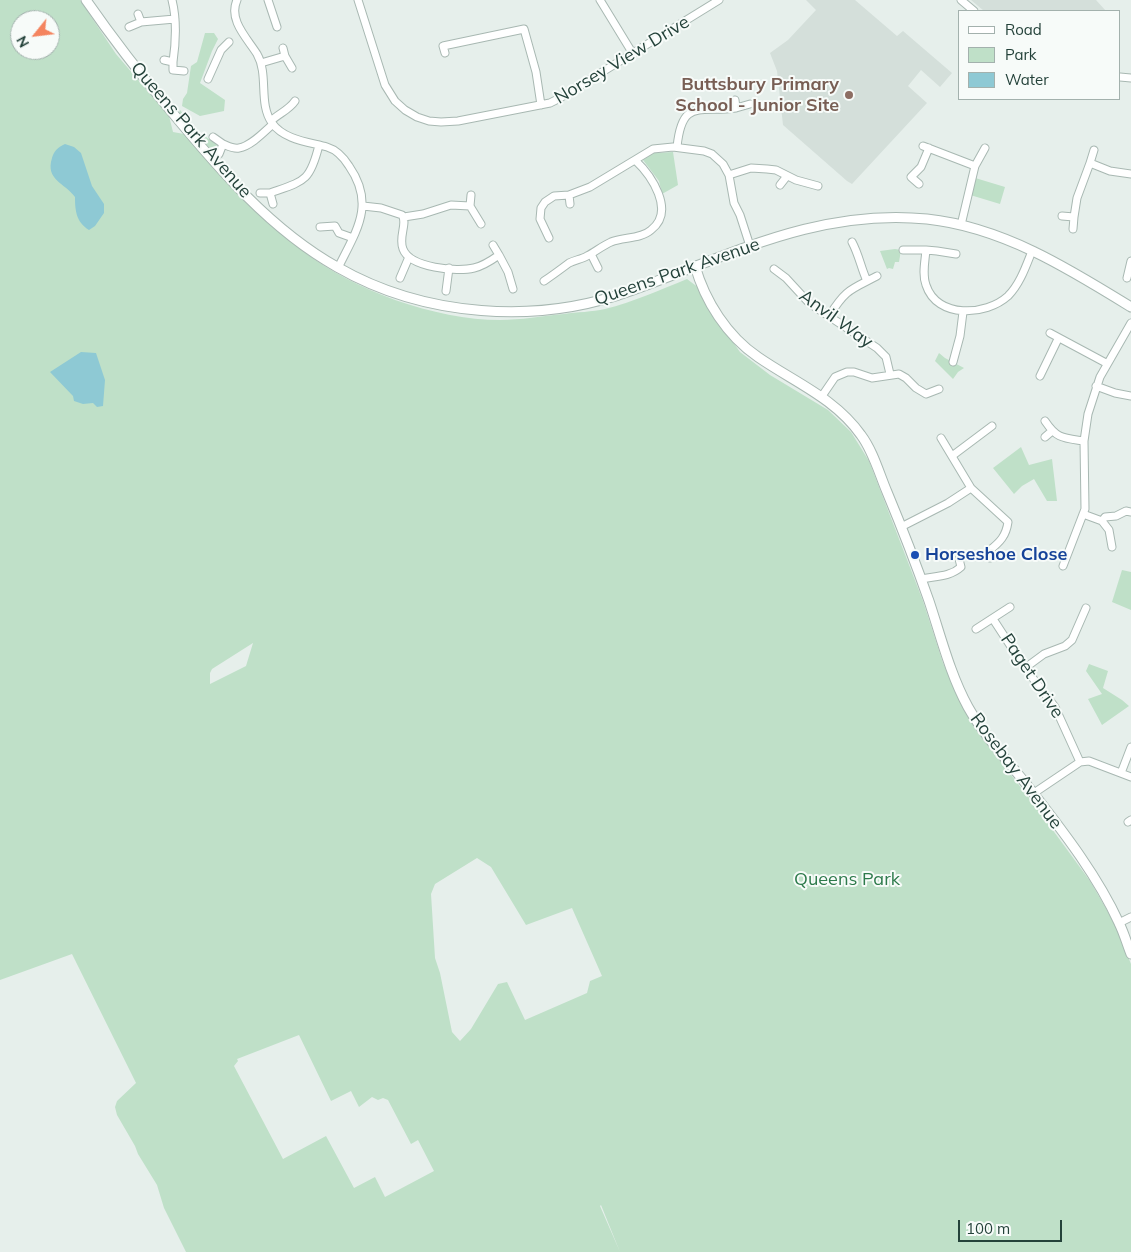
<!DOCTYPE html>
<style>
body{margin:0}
#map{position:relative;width:1131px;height:1252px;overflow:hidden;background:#e6efeb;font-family:Mulish,sans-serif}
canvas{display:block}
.legend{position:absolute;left:958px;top:10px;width:162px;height:90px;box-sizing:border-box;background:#f7fbf9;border:1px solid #a3b1ad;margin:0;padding:6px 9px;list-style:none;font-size:15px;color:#24423a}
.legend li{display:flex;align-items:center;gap:10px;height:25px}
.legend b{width:25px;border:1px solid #a3b1ad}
.north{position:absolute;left:10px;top:10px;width:50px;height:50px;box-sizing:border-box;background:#f7fbf9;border:1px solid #a3b1ad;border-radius:50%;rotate:241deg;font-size:14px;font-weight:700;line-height:20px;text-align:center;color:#24423a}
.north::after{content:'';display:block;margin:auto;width:18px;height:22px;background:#f4845f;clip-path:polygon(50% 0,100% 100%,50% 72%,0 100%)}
.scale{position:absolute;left:958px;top:1220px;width:104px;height:22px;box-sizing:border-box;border:2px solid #24423a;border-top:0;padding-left:6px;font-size:15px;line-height:18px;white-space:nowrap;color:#24423a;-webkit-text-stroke:4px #f7fbf9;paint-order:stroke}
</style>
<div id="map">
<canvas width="1131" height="1252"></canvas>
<ul class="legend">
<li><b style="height:6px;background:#fff"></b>Road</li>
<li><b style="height:14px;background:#bfe0c8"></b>Park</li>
<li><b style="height:14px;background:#8ec9d4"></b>Water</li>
</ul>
<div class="north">N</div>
<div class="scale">100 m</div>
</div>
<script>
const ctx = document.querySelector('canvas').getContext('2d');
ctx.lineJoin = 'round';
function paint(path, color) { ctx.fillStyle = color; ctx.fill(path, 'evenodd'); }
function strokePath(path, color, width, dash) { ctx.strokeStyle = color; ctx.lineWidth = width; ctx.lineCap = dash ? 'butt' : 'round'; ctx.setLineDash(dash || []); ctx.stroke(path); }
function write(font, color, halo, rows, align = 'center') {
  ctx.font = font + ' Mulish,sans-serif'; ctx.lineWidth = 4; ctx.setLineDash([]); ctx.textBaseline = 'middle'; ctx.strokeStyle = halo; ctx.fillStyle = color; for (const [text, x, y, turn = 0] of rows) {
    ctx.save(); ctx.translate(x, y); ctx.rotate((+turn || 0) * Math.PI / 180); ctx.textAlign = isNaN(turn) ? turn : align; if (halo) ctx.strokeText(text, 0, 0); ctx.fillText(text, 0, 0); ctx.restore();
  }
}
paint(new Path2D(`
 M806,0H855L897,36L903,31L952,73L940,87L921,70L908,86L927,103L852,184L847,181L783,125L777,71L770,53L788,40L816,10Z
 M971,0H1096L1106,11H984Z`), '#d4dfda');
paint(new Path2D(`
 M0,0H80L116,54L169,116L173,132L184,134C222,175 258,216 303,251C353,290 435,320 500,320C521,320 542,316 564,314C577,312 592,312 605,309C633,302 660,290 687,279L699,288L703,300L740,352L770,375L828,410L851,432L869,461L923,601L943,663L963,708L976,730L1033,803L1090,881L1115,924L1131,964V1252H620L601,1205L600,1206L620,1252H186L164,1208L157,1185L138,1154L135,1146L117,1115L115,1107L117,1101L136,1083L72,954L0,980ZM20,20H50V50H20ZM253,643L246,666L210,684V673L212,669ZM477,858L491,867L526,925L572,908L602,976L590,981L587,993L525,1020L507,982L498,984L471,1029L460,1041L452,1032L440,973L435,958L431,894L435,884ZM299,1035L331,1101L351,1091L359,1107L372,1097L378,1100L383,1098L388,1100L411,1144L418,1140L434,1171L385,1197L375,1177L354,1188L326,1136L283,1159L234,1066L238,1061L237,1059Z
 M205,33H214L218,39L212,51L200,83L225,100L224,111L200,116L182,106L183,99L187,93L191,66L197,62Z
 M180,110L198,131L217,145L216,153L223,166L178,116Z
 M673,152L678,185L662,194L659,181L643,160L654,153Z
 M972,177L1005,187L1000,204L967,194Z
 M895,249L901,250L899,262H895L893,269L889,268L887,269L880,251Z
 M939,353L945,358L964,368L958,372L953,379L935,361Z
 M1021,447L1029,465L1052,459L1057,501H1047L1034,479L1022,486L1014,494L993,468Z
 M1122,570L1131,572V610L1112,602Z
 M1089,664L1108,671L1103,688L1122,700L1129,706L1102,725L1088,699L1102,694L1086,671Z`), '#bfe0c8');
paint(new Path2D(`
 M23,50H40L36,58H27Z
 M65,144L74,147L81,153L92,186L104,204V213L95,226L89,230C76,222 75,210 75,197C65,183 45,180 52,158C54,151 58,147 65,144Z
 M81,352L96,353L105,380L103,406L97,407L93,403L83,404L74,401L73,396L50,372Z`), '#8ec9d4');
const minor = new Path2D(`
 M237,0C228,20 247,38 257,54C269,75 258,103 272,123C284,140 309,142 327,147C337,150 344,158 349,166C376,205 356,231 338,268
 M268,0L277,27
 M358,0L385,85L395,101L405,110L417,117L429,121L441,122L458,121L550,103L560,98L719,0
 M600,0L633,54
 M961,0L974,11
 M138,14L141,22L175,19
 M129,27L141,22
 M283,48L285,56
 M445,53L443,46L524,29L536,72L541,105
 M164,60L173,62C176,41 177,20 172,0
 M173,62V70L184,71
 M261,63L285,56L292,68
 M1120,77L1131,78
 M208,79L221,50L229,42
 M736,108L750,104
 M271,121C278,114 289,110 295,101
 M213,137L223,144
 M923,146L975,166
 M677,147C682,98 699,113 736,108L735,100
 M219,154L223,144C228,146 233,149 239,148C251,146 264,132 273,124
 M1090,163L1094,150
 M729,175L751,168L767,169L776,170L796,180L818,186
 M919,184L911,177L921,167L929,148
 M780,185L787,176
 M260,193H270
 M569,195L570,204
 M273,204L270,193C304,181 310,182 319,145
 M363,206L381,208L402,215C408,223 398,237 403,249C410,268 457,272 474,268C483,266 492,260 499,255L493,245
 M470,206L471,195
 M1062,216L1074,217L1077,198L1090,163L1110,171L1131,174
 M404,217L423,214L451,205L470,206L481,224
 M961,225L975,166L985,148
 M320,227L335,226L339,233L353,238
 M1073,229L1074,217
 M549,238L540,219L541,208L545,202L554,196L569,195L590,187L653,149L673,147L704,151L712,154L723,164L729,175L734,203L740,215L750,246
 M852,242C859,255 861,268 867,281
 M903,250H926C925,262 922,274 926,285C937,319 986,316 1008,296C1020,284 1026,266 1032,251
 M926,250L937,251L956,254
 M591,254L598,268
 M499,255L508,272L513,289
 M774,269L786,278L809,303L877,348L886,357L890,374
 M400,278L409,257
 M1127,278L1131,261
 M544,281C553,275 561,269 569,263C575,260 582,259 587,256C595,252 602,246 611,242C623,237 641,239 651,230C676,211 651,175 635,160
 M446,291L449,268
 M829,316C846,289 850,290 877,276
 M1050,333L1106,363
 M953,362L960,336L963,312
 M1040,376L1058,339
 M1096,386L1115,393L1131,396
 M822,396L835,377L847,372H854L872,378L899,374L906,378L916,388L926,394L939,389
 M1045,421C1057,439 1063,438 1084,441
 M1045,437L1052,431
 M952,456L992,426
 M971,488L1008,522C1006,536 1000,542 990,550V558
 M1083,514L1102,521L1105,517L1116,516L1126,511L1131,512
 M1102,521L1109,530L1112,547
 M901,527L948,503L971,488L941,438
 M1063,566L1085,509L1084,441L1088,414L1100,377L1131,323
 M921,579C936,576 950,577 961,567L959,559
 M993,619L1025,668L1055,707L1080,762
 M976,629L1010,607
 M1025,668L1044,654L1065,646L1072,640L1086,608
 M1121,773L1131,747
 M1034,793L1080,762L1089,761L1131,777
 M1128,822L1131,820
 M1119,923L1131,917`);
const tertiary = new Path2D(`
 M86,0C113,39 141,75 171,111C219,169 271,230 337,267C424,317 537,325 630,291C729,256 818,208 927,219C1002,227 1068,268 1131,307
 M695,266C705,301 727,336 758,357C794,382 835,398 861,435C873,451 879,473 887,492C902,528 916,564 929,601C941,637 950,674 968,707C986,739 1012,765 1034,794C1065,834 1098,877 1119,923C1124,933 1127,944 1131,954`);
strokePath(minor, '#a8b8b2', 9);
strokePath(tertiary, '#a8b8b2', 11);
strokePath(minor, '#fff', 7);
strokePath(tertiary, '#fff', 9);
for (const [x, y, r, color] of [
 [849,95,5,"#8d6e63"],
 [915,555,5,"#1a4fb4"]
]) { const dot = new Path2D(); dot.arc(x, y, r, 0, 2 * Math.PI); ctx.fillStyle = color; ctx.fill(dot); strokePath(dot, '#f7fbf9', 2); }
write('18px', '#24423a', '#f7fbf9', [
 ["Norsey View Drive",622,60,-31],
 ["Queens Park Avenue",191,130,49],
 ["Queens Park Avenue",677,272,-19],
 ["Anvil Way",836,319,36],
 ["Paget Drive",1032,676,56],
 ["Rosebay Avenue",1016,771,53]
]);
write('bold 18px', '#785e54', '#f7fbf9', [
 ["Buttsbury Primary",839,85],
 ["School - Junior Site",839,106]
], 'right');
write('bold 18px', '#164399', '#f7fbf9', [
 ["Horseshoe Close",925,555]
], 'left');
write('18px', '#2d7a4b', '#f7fbf9', [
 ["Queens Park",847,880]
]);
</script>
